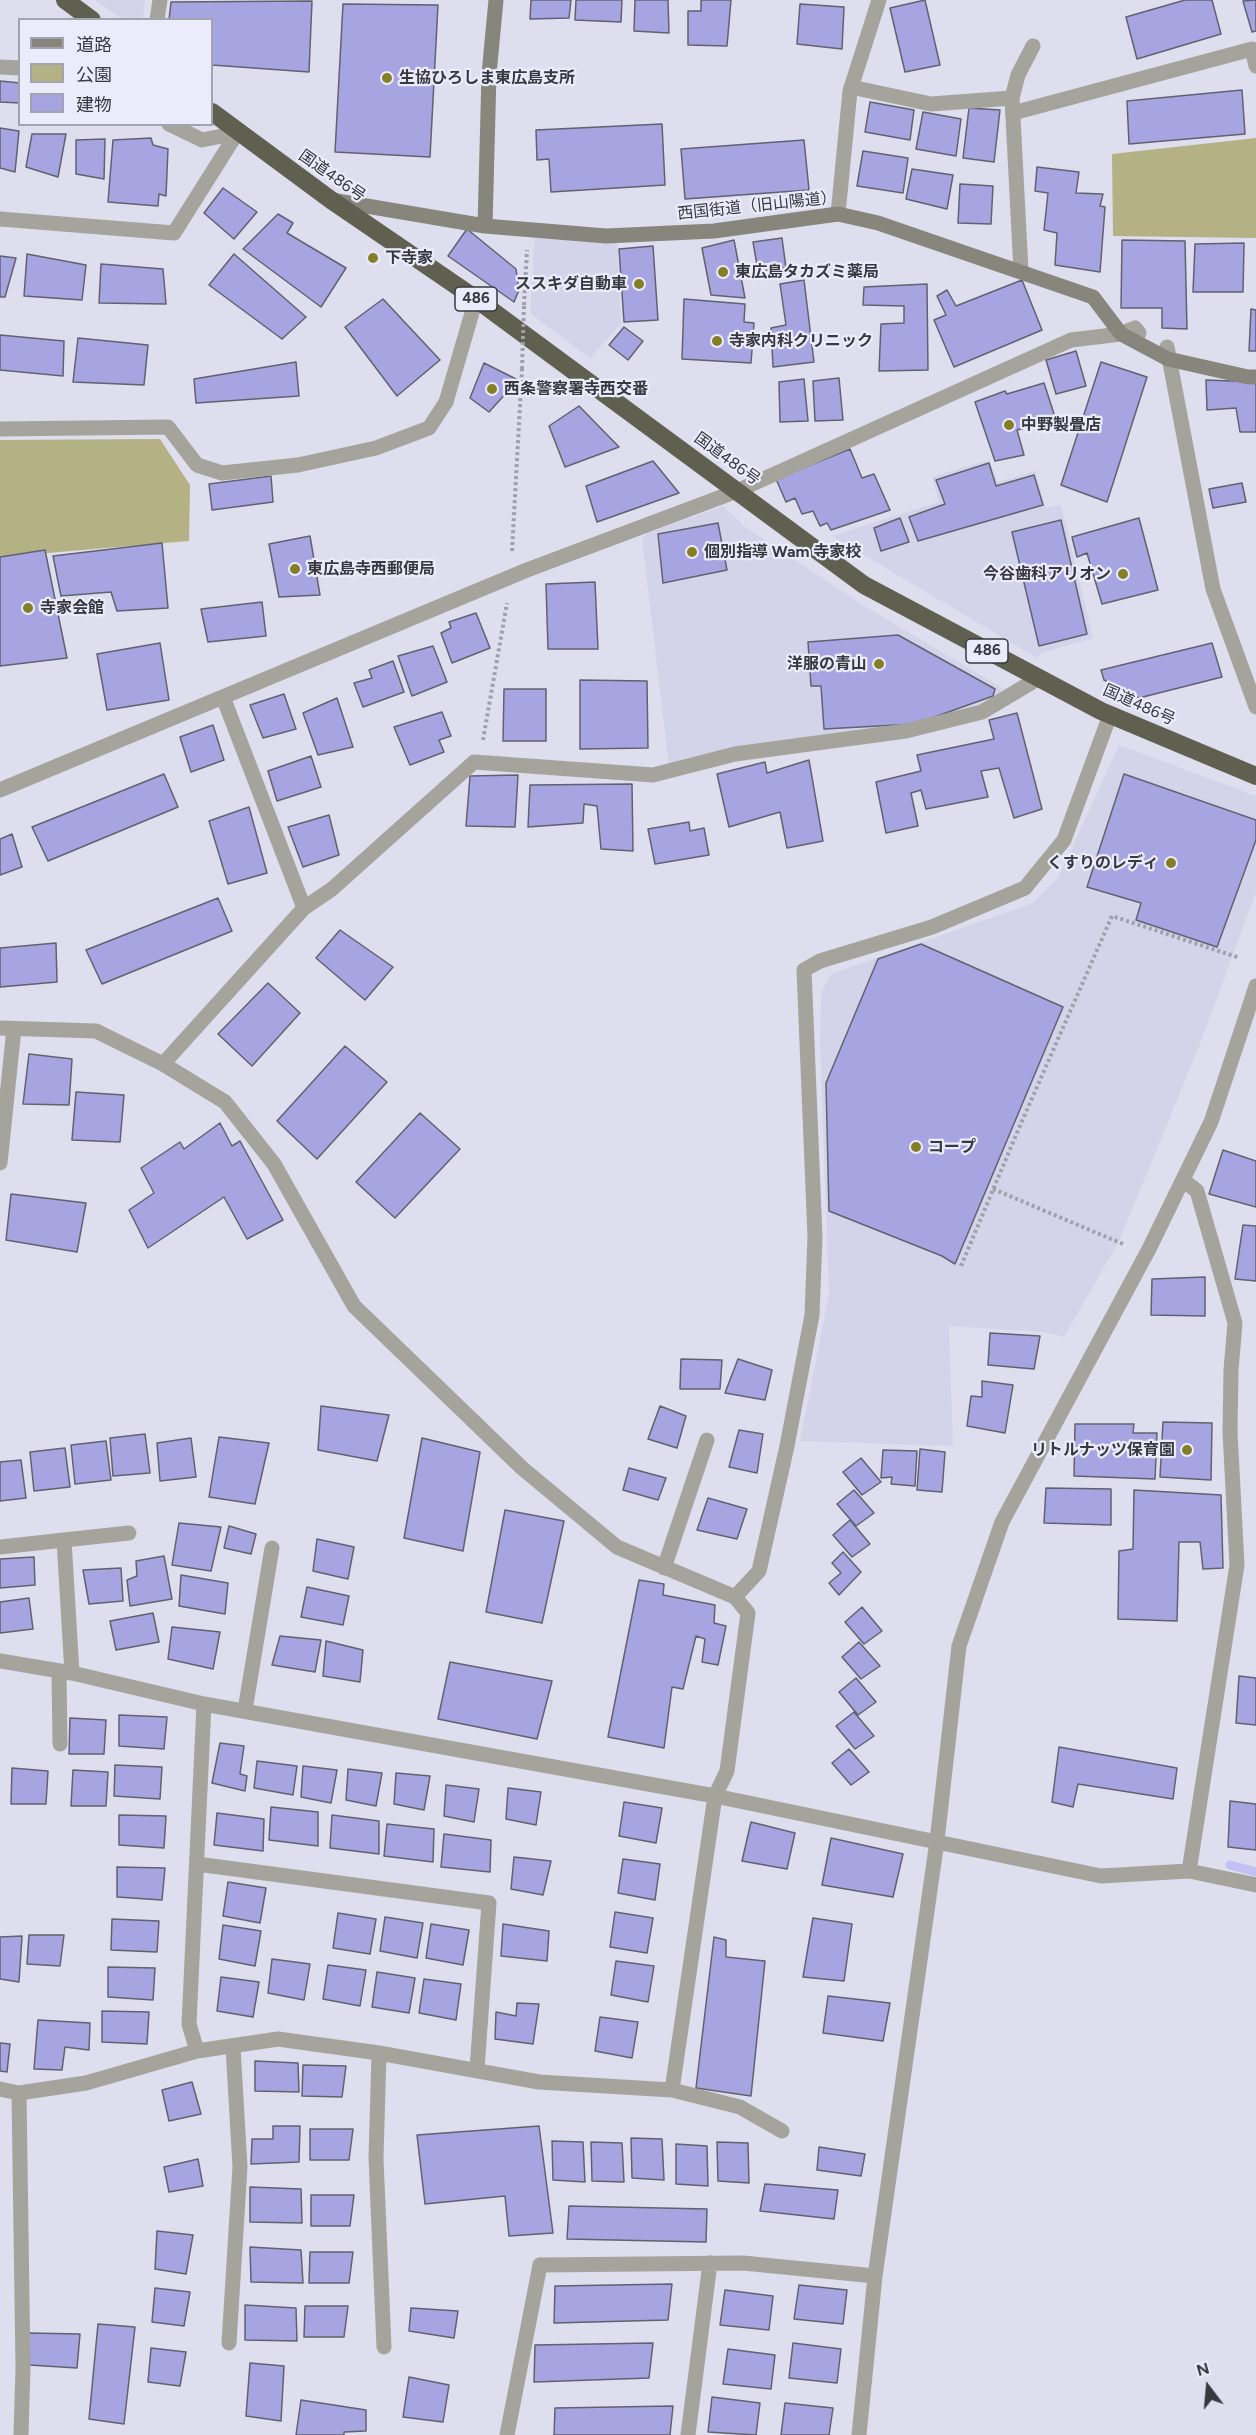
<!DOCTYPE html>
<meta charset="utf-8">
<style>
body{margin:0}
#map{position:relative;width:1256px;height:2435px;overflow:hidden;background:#dedeee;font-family:Figtree,"Noto Sans JP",sans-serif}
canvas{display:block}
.legend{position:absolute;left:18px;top:18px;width:195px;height:108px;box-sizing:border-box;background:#ebebfc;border:2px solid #a3a3b0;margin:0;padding:8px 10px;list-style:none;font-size:18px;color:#38383e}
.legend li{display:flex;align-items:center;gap:12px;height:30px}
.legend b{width:30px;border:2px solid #a3a3b0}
.north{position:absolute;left:1178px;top:2357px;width:60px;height:60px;-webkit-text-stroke:4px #ebebfc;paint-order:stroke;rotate:344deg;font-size:16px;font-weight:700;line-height:24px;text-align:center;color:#38383e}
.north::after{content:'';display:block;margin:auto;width:21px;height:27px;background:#38383e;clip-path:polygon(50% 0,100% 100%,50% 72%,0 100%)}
</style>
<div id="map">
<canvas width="1256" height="2435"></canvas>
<ul class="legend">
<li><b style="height:8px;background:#87867c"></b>道路</li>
<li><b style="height:16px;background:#b4b284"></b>公園</li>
<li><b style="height:16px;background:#a7a4e2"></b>建物</li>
</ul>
<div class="north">N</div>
</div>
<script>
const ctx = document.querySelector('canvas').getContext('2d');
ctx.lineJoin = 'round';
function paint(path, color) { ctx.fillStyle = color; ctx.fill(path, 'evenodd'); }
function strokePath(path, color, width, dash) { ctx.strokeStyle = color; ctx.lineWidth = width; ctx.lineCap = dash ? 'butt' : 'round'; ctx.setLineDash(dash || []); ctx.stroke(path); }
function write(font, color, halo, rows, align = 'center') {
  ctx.font = font + ' Figtree,"Noto Sans JP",sans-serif'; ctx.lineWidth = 4.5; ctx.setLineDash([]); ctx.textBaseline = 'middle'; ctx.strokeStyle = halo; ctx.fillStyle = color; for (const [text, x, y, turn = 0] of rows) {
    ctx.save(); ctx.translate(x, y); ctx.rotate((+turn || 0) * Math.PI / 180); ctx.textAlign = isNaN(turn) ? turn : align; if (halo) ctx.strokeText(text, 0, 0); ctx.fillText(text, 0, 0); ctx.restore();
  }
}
paint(new Path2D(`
 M95,0H145L143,19H122Z
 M535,236L617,240L621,324L590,358L530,313Z
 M989,460L998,482L1035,471L1046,508L1061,505L1093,638L1041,653L1037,658L832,536L939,502L932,477Z
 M723,506L744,526L866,607L1004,689L982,707L914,726L669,767L642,538L647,533Z
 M1119,745L1256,796V892L1200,1044L1119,1241L1064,1337L1043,1332L949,1326L953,1446L800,1441L829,1293L820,1045L821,993L831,974L1033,903L1058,878Z`), '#d3d3ea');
paint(new Path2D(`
 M1256,138V238L1113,236L1112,154Z
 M160,439L190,485L189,541L0,557V440Z`), '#b4b284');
strokePath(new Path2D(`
 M1230,1865L1256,1872`), '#c3c1f4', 9);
const building = new Path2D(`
 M531,0H571L569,18L530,19Z
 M576,0H622L621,22L575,20Z
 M635,0H668L669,33L634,31Z
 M701,0H731L727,46L688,45V11H701Z
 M925,0L940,65L905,72L890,8Z
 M1185,0H1212L1221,34L1137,59L1126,17Z
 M1256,0V31L1252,32L1243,1Z
 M312,1L309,72L212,65V20H169L171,2Z
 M343,4L438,5L430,157L335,152Z
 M800,4L844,7L842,49L797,44Z
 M0,81L20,83V103L0,102Z
 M1242,90L1245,134L1129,144L1127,101Z
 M870,102L914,110L910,140L865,132Z
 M969,108L1000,110L994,162L963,158Z
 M923,112L961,119L956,156L916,149Z
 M662,124L665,185L551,192L549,159L537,160L536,130Z
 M0,128L19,131L15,172L0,168Z
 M32,134H66L58,177L26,167Z
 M151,138L153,145L168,149L166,196L159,194L158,206L108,202L113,140Z
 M105,139L104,179L76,174V140Z
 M804,140L809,190L685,199L681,149Z
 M863,151L908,158L903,193L857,186Z
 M1037,167L1079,172L1076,193L1103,194L1100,206L1105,207L1100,272L1055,265L1057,233L1044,230L1048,193L1035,191Z
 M912,169L953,175L947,209L906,199Z
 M960,184L993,186L991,224L958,223Z
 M223,188L257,212L234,239L204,213Z
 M278,214L293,223L287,233L346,268L321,307L243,249Z
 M467,229L516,269L519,290L514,302L448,256Z
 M782,238L786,268L758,271L753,242Z
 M734,240L745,298L711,295L702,248Z
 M1122,240L1185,241L1187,329L1162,328V308H1121Z
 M1244,243L1243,292H1193L1195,244Z
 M653,246L658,320L624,322L619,249Z
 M27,254L86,265L82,300L24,296Z
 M234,254L306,317L282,339L209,285Z
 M0,256L16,258L5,297H0Z
 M101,264L163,269L166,304L99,303Z
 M804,280L814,362L773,367L771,328L786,325L780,284Z
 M1022,280L1042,330L954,367L934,320L946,315L937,296L947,290L956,306Z
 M927,284L928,370L879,371L881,324L904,323V306L863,305L864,287Z
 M383,299L440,360L397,396L345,327Z
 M684,299L745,304L744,322L754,323L751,363L682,359Z
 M1251,309L1256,310V351H1249Z
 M624,327L643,341L628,360L609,345Z
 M0,335L64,341L63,376L0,370Z
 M78,338L148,345L144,385L73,382Z
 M1076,351L1086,386L1056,394L1046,360Z
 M296,362L299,396L196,403L194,379Z
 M1101,362L1147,377L1107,502L1061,485Z
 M484,363L518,380L489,412L470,398Z
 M839,378L843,420L815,421L813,381Z
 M804,379L808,421L780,422L779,382Z
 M1206,380L1256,382V432H1240L1236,408L1207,410Z
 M1044,383L1056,420L1017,430L1024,455L995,461L975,402L1005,391L1007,394Z
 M579,406L619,447L565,467L549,426Z
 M850,449L862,478L874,474L890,510L831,530L827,523L820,526L813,511L802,514L795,498L786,502L776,479Z
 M653,461L679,493L597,522L586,486Z
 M989,463L996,486L1034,475L1043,505L918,541L909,517L945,504L936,480Z
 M271,476L273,502L212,510L209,484Z
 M1242,483L1246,502L1213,508L1209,489Z
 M900,518L909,542L881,551L874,528Z
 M1139,518L1158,590L1102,604L1087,553L1077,557L1072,537Z
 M1061,520L1087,634L1039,646L1012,532Z
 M718,523L727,570L663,583L658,534Z
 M310,536L320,595L279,597L269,544Z
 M162,543L168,608L117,611L111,592L61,596L53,556Z
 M45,550L67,658L0,666V557Z
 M595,582L598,649H548L546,584Z
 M262,602L266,636L208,642L201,609Z
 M476,613L490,648L452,663L441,633L451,628L449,622Z
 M898,635L995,689L993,696L915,724L824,729L821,686H811L808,642Z
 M160,643L169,700L107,710L97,654Z
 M1212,643L1222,677L1139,698L1104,680L1101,670Z
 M433,646L447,682L412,696L398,656Z
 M393,661L404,692L363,707L354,683L372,678L369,670Z
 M580,680L647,681L648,748L580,749Z
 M504,689H546V741H503Z
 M284,694L296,729L263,738L250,705Z
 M337,698L353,747L318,755L303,713Z
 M442,712L451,736L439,740L444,752L410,765L394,727Z
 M1017,713L1042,809L1014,818L999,768L981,771L988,797L926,809L921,790L911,793L918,826L886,833L876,782L921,771L917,755L994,739L989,720Z
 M213,725L224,760L191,772L180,737Z
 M311,756L321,787L277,801L268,771Z
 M809,760L823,841L787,848L780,812L729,827L717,774L765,762L767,773Z
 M164,774L178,807L48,861L32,827Z
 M1124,774L1256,820V840L1217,947L1136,920L1141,903L1087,887Z
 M518,775L515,827L466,826L470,776Z
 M632,784L633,851L601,849L597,806L584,804L583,823L528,827L530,785Z
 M249,807L267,873L228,884L209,821Z
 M329,815L339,855L303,867L288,827Z
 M689,822L690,831L704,828L709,855L655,864L648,829Z
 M12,834L22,867L0,875V839Z
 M218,898L232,931L102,984L86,950Z
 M340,930L393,967L365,1000L316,958Z
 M56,943L57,982L0,987V948Z
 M921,944L1063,1007L955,1264L942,1256L829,1211L826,1083L878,959Z
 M268,983L300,1013L252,1066L218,1034Z
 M345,1046L387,1082L317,1159L277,1121Z
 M29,1054L72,1059L69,1105L23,1104Z
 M76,1092L124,1095L120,1142L72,1140Z
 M420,1113L460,1149L395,1218L356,1182Z
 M220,1123L232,1146L240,1141L283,1220L247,1239L224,1197L148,1248L129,1210L154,1193L141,1168L180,1142L184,1149Z
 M1223,1150L1256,1161V1207L1209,1194Z
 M11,1194L86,1203L77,1252L6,1240Z
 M1243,1225L1256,1226V1281L1235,1279Z
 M1205,1277V1316L1151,1315L1152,1279Z
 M990,1333L1040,1336L1034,1369L988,1365Z
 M681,1359L722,1360L720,1389H680Z
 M738,1359L772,1370L765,1400L725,1393Z
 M982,1381L1013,1385L1005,1433L967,1426L971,1396L982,1397Z
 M321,1406L389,1415L377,1461L318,1450Z
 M660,1406L686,1416L677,1448L648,1439Z
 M1163,1422L1212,1423L1211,1480L1160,1477Z
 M1075,1424H1134L1133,1433H1157L1155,1479L1074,1476Z
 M739,1430L763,1434L757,1473L729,1467Z
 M145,1434L150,1473L113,1476L110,1438Z
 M219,1437L269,1443L255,1504L209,1497Z
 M191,1438L196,1477L160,1481L157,1443Z
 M422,1438L480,1452L463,1551L404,1538Z
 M106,1441L111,1480L75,1484L71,1445Z
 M65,1448L70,1487L34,1491L30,1452Z
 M920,1449L945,1452L942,1492L917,1490Z
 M883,1450L917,1451L915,1486L891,1484L892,1477L881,1478Z
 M861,1458L881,1482L862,1495L843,1472Z
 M21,1460L26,1498L0,1501V1462Z
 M629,1468L666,1478L658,1500L623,1490Z
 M1046,1488L1111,1489V1525L1044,1523Z
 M854,1490L874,1513L856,1526L837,1504Z
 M1134,1490L1221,1495L1223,1568L1203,1569L1200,1542H1179L1177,1621L1118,1619L1119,1551L1133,1549Z
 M708,1498L747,1509L737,1539L697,1530Z
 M505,1510L564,1521L542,1623L486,1612Z
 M850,1520L870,1544L852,1557L833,1535Z
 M179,1523L221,1527L211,1571L172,1565Z
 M229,1526L256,1534L251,1554L224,1548Z
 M317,1539L354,1547L348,1579L313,1571Z
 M843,1552L861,1572L839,1595L829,1583L841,1573L832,1563Z
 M164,1556L172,1599L130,1606L127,1580L137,1576L136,1561Z
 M34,1557L35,1585L0,1588V1559Z
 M121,1568L123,1601L89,1604L83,1570Z
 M181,1575L228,1583L225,1614L179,1606Z
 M639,1580L664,1584L663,1595L715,1605L714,1623L726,1626L718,1665L702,1662L705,1639L696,1636L683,1689L672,1687L664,1748L608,1737Z
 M307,1587L349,1596L343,1625L301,1617Z
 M29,1598L33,1629L0,1633V1602Z
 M862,1607L882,1631L864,1644L845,1622Z
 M153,1613L159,1642L116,1650L110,1621Z
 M172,1627L220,1632L213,1669L168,1659Z
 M280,1636L321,1640L315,1672L272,1665Z
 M326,1641L363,1650L360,1682L323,1676Z
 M859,1642L880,1666L861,1679L842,1657Z
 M450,1662L552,1681L537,1739L438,1719Z
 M1239,1676L1256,1678V1725L1236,1723Z
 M856,1678L876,1702L858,1715L839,1692Z
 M854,1712L874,1736L855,1749L836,1726Z
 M119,1715L167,1717L164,1749L119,1746Z
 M70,1718L106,1720L104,1754H69Z
 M220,1743L244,1746L240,1774L247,1776L245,1791L212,1783Z
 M1059,1747L1177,1768L1173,1799L1078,1784L1073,1807L1052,1802Z
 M849,1749L869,1772L851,1785L832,1763Z
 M257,1761L297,1766L293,1795L254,1788Z
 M115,1765L162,1767L160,1799L114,1796Z
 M303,1766L337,1770L331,1803L301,1797Z
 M12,1768L48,1771L46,1804H11Z
 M348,1769L382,1773L376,1806L346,1800Z
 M73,1770L108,1772L106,1806H71Z
 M396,1773L430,1776L424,1810L394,1804Z
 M446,1785L479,1789L474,1822L444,1816Z
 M508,1788L541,1792L536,1825L506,1819Z
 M1230,1801L1256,1804V1850L1228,1847Z
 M624,1802L662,1808L656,1843L619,1836Z
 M271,1807L318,1812V1846L269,1840Z
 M217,1813L264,1819L263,1851L214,1845Z
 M119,1815L166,1816L164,1848L119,1845Z
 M332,1815L379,1821V1854L330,1848Z
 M751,1822L795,1833L787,1869L742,1861Z
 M387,1824L434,1829L433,1862L384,1856Z
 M444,1834L491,1840L490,1872L441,1867Z
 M831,1838L903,1854L893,1897L822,1885Z
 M514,1857L551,1861L543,1895L511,1889Z
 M623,1859L660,1864L655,1900L618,1893Z
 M117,1867L165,1868L162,1900L117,1897Z
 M228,1882L266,1888L260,1923L223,1916Z
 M615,1912L653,1918L647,1953L610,1947Z
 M338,1913L376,1919L370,1954L333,1948Z
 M385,1917L423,1923L417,1958L380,1951Z
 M813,1918L852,1924L844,1981L803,1977Z
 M112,1919L159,1921L157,1952L111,1950Z
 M431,1924L469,1930L463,1965L426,1958Z
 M503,1924L549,1931L547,1961L501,1956Z
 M223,1925L261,1931L255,1966L219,1959Z
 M29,1935H64L60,1966L27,1964Z
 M22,1936L19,1982L0,1979V1937Z
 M714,1937L726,1940V1957L765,1961L751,2096L696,2088Z
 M272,1959L310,1964L304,2000L268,1993Z
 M616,1961L654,1966L648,2002L611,1995Z
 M328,1965L366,1970L360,2006L323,1999Z
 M108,1967L155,1968L153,2000L108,1997Z
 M377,1972L415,1978L409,2013L372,2007Z
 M221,1977L259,1982L253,2017L217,2011Z
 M424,1979L461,1984L456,2020L419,2013Z
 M828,1996L890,2003L883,2041L823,2033Z
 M517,2003L539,2004L533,2044L495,2039L496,2012L516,2016Z
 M102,2011L149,2012L147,2044L102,2042Z
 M600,2017L638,2022L632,2058L595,2051Z
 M38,2020L90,2023L89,2050L65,2047L62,2070L34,2069Z
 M0,2043L10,2044L7,2072L0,2071Z
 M255,2061L298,2063L299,2092L255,2091Z
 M303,2065L346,2066L342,2097L302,2096Z
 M192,2082L201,2114L169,2121L162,2090Z
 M273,2126H300L299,2162L251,2164L252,2139H273Z
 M539,2126L553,2233L509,2236L505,2196L425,2204L417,2135Z
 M310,2129H353L349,2160H310Z
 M631,2138L662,2139L664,2180L632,2178Z
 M552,2141L583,2142L585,2182L553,2180Z
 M591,2142L622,2143L624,2182L592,2181Z
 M717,2142L748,2143L749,2183L718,2181Z
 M676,2144L707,2146L708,2186L676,2184Z
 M819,2147L865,2154L861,2176L817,2170Z
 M198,2159L203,2186L169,2192L164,2167Z
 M765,2184L838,2190L834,2219L760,2211Z
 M250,2187L301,2189L302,2223L250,2222Z
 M311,2195H354L350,2226H311Z
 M569,2206L707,2209L706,2242L567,2239Z
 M157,2231L193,2235L186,2274L155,2269Z
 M250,2247L301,2250L303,2283L251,2282Z
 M310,2252H353L349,2283H309Z
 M672,2284L668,2320L554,2323L555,2286Z
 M799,2285L847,2290L843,2324L794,2319Z
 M155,2288L190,2292L184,2326L152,2322Z
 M725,2290L773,2296L769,2330L720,2325Z
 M245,2305L296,2308L297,2341L245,2340Z
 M305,2306H348L344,2337H304Z
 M411,2308L458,2311L454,2338L409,2331Z
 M98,2324L135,2327L124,2424L89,2419Z
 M28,2333L80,2334L77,2368L29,2365Z
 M653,2343L649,2378L534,2382L535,2345Z
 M793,2343L841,2349L837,2383L789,2378Z
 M151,2348L186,2352L180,2386L148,2382Z
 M728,2349L775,2355L771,2389L723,2384Z
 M250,2363L284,2366L281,2421L246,2416Z
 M409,2377L449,2385L443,2422L403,2417Z
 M712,2397L760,2403L756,2435L708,2432Z
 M301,2400L366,2410V2431L344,2432V2435H296Z
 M785,2403L833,2408L829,2435H781Z
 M673,2406L670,2435H554L555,2408Z`);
paint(building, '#a7a4e2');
strokePath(building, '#61616f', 1.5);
strokePath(new Path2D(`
 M524,305L527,250
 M512,551L522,369
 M483,740L507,603
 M993,1189L1123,1244
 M961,1266L1019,1128L1112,916L1240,958`), '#a0a0ac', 4, [3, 3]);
strokePath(new Path2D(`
 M1013,113L1252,49L1256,66
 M507,2435L540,2265`), '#a4a49c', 15);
strokePath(new Path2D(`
 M157,20L160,0
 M0,67L20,68
 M851,87L931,104L1012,98
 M169,124L202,140L237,133
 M838,214L850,91L879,0
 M0,219L174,233L237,133
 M1021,271L1012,98L1018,75L1033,46
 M1167,347L1213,589L1256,707
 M0,429L168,427L197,465L222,473L298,465L376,448L429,428L446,402L476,299
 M223,697L304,908
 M0,790L527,570L737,491L1071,340L1121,334L1135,328L1139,333
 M0,1028L96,1031L163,1064L225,1102L274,1164L354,1306L522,1468L617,1547L735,1597L748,1613L727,1771L715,1796L672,2090L539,2082L379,2053L278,2039L197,2051L86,2083L19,2093L0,2089
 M163,1064L304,908L332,889L474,762L653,775L735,754L906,731L982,712L1039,678
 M0,1163L14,1029
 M1183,1180L1197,1191L1235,1323L1231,1370L1230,1432L1237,1565L1189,1871
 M64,1540L129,1533
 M0,1547L64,1540L72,1673
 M664,1568L707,1440
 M735,1597L759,1571L787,1446L812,1315L815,1237L804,970L820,961L932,927L1025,888L1064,840L1110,715
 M0,1661L72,1673L204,1704L715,1796L1101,1876L1189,1871L1256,1885
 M59,1671L60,1744
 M245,1710L272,1548
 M197,1864L489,1903L477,2069
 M197,2051L189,2024L204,1704
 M379,2053L376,2158L384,2347
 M672,2090L740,2107L782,2131
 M19,2093L23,2368L21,2435
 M540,2265L743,2263L875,2276
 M229,2343L240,2167L233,2047
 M688,2435L710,2263
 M859,2435L875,2276L937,1841L959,1646L1002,1522L1149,1249L1211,1122L1256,986`), '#a4a49c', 15);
strokePath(new Path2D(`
 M331,200L485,226L606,236L714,231L838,214L878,223L1093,297L1121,334L1168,359L1248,377H1256
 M485,226L489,74L496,0`), '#87867c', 15);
strokePath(new Path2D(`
 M65,0L92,20
 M212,112L331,200L476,299L864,585L1101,711L1256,776`), '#606051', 18);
strokePath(new Path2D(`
 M522,369L524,305`), '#a0a0ac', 4, [3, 3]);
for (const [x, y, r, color] of [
 [387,78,6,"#847e26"],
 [373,258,6,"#847e26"],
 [723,272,6,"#847e26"],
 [639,284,6,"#847e26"],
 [717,341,6,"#847e26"],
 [492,389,6,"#847e26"],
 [1009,425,6,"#847e26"],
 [692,552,6,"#847e26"],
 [295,569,6,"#847e26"],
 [1123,574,6,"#847e26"],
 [28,608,6,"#847e26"],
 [879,664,6,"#847e26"],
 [1171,863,6,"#847e26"],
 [916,1147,6,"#847e26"],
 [1187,1450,6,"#847e26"]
]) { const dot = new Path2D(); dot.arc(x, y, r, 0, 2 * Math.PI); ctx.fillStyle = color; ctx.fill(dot); strokePath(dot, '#ebebfc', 2); }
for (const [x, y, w] of [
 [476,299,42],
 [987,651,42]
]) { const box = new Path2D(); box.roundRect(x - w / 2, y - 12, w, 24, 4.5); ctx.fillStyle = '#ebebfc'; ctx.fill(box); strokePath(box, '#38383e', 1.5); }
write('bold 15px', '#38383e', null, [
 ["486",476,299],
 ["486",987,651]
]);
write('bold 16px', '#38383e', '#ebebfc', [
 ["生協ひろしま東広島支所",399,78],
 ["下寺家",385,258],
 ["東広島タカズミ薬局",735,272],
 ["ススキダ自動車",627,284,"right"],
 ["寺家内科クリニック",729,341],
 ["西条警察署寺西交番",504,389],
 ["中野製畳店",1021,425],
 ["個別指導 Wam 寺家校",704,552],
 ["東広島寺西郵便局",307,569],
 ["今谷歯科アリオン",1111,574,"right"],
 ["寺家会館",40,608],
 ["洋服の青山",867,664,"right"],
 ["くすりのレディ",1159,863,"right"],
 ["コープ",928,1147],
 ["リトルナッツ保育園",1175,1450,"right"]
], 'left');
write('16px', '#38383e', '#ebebfc', [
 ["国道486号",332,176,35],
 ["西国街道（旧山陽道）",757,206,-6],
 ["国道486号",727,459,36],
 ["国道486号",1139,705,24]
]);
</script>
